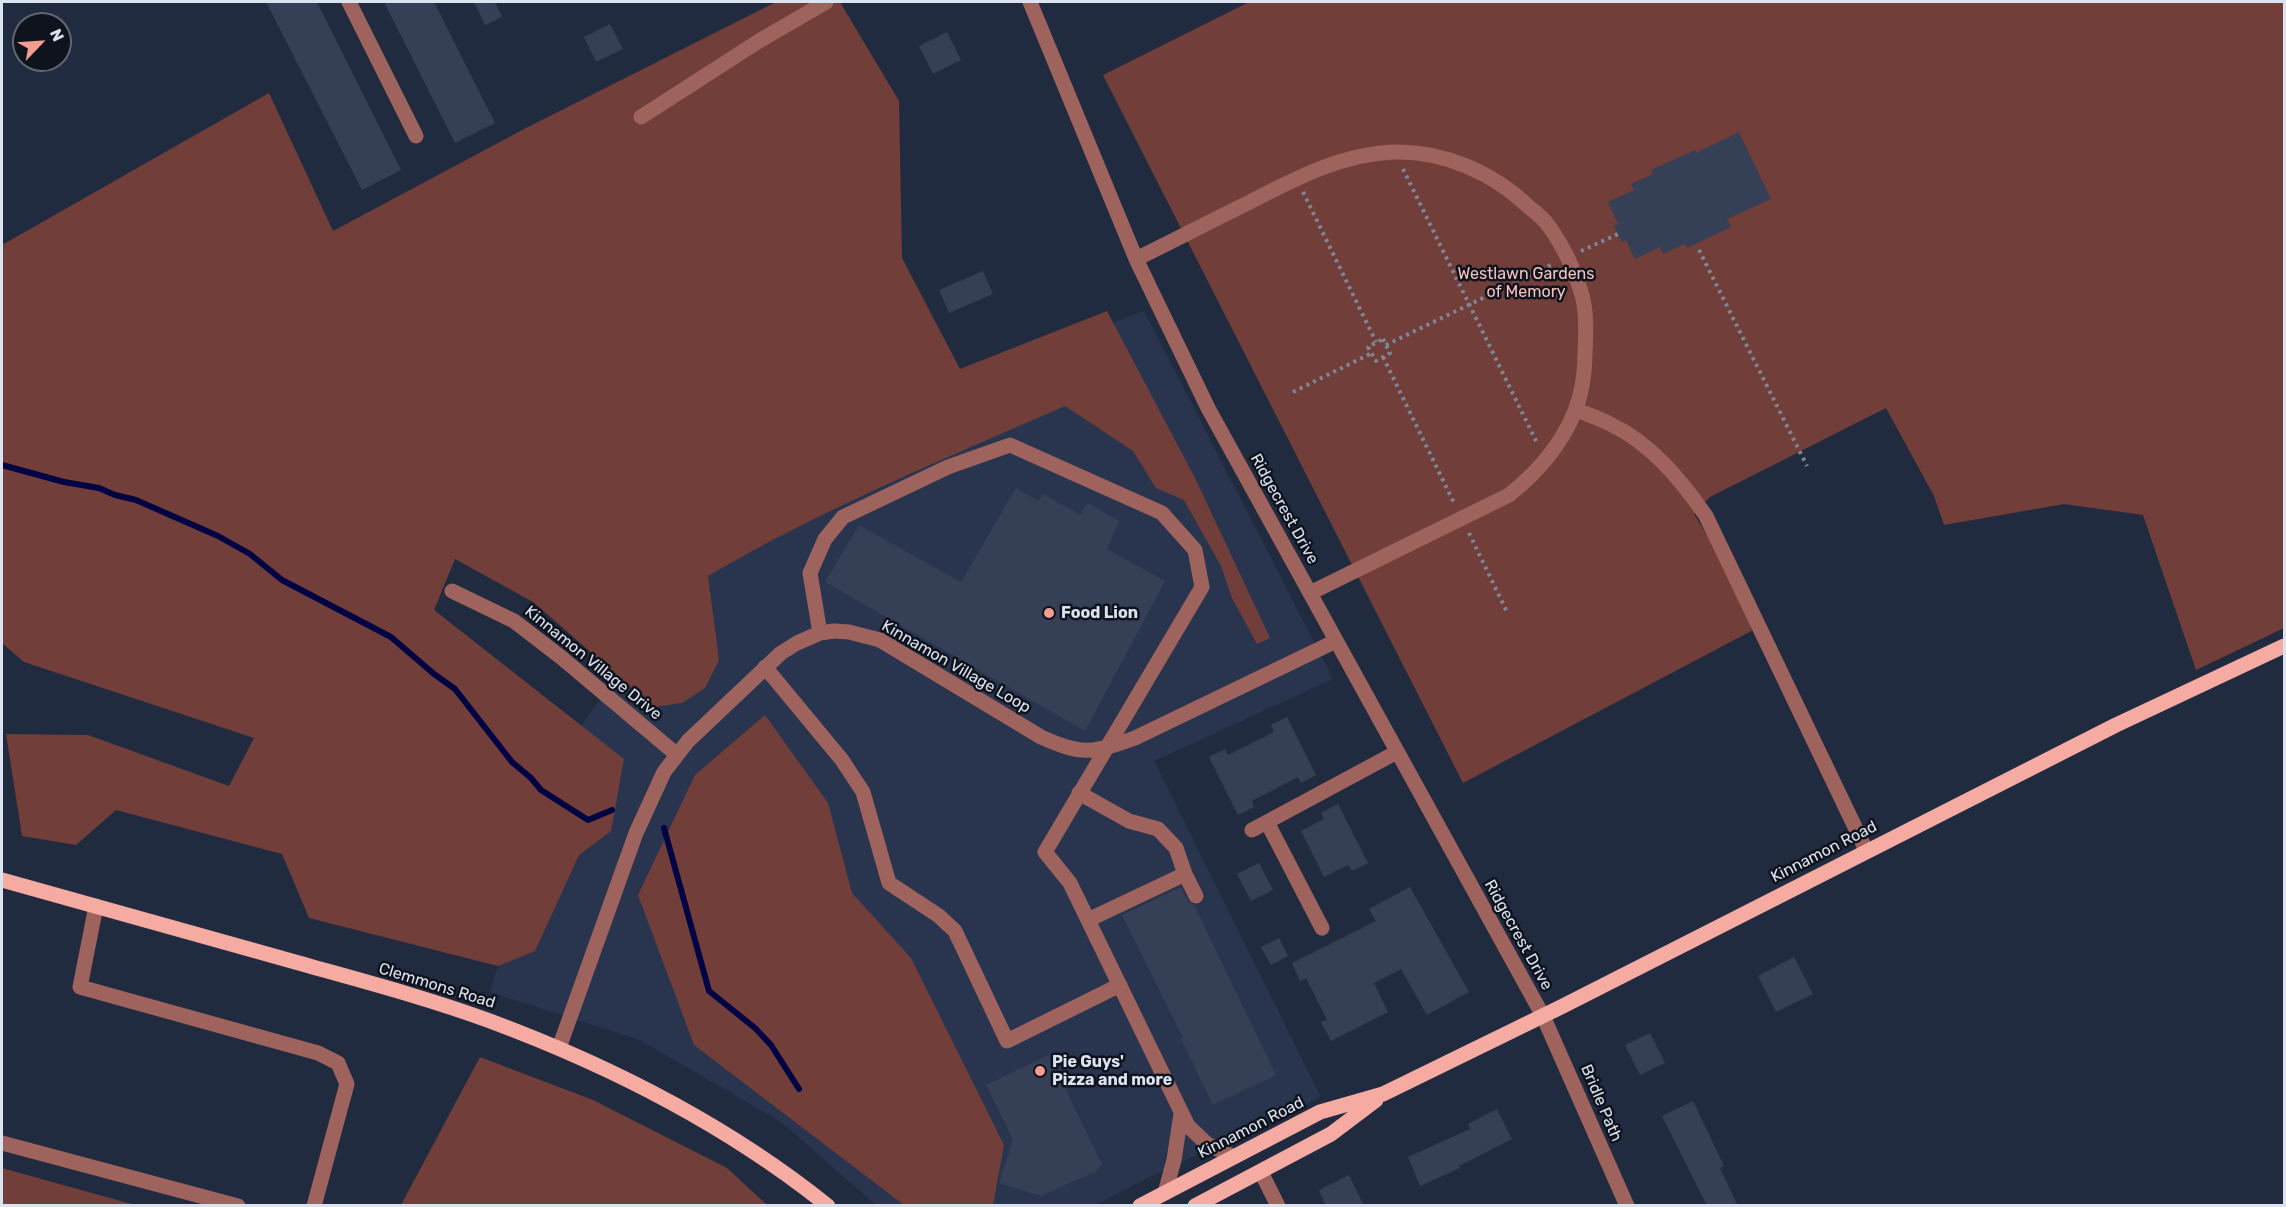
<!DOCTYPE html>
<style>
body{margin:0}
#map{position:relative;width:2286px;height:1207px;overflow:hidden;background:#212b40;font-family:Rubik,sans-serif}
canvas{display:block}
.frame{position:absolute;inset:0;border:3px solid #dbe2f0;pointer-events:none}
.north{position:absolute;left:12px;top:12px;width:60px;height:60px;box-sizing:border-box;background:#0f131d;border:2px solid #616671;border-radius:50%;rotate:65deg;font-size:16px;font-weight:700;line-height:24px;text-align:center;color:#dbe2f0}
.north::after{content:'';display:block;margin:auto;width:21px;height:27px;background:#f59c92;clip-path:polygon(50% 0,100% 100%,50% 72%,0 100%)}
</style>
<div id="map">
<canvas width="2286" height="1207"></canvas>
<div class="frame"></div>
<div class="north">N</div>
</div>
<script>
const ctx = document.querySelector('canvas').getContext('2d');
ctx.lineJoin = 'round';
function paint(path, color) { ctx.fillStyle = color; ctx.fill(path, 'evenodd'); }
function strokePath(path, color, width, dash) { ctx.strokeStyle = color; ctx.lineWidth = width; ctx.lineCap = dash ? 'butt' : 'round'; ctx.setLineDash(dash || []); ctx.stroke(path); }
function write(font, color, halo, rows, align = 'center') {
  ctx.font = font + ' Rubik,sans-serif'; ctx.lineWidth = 5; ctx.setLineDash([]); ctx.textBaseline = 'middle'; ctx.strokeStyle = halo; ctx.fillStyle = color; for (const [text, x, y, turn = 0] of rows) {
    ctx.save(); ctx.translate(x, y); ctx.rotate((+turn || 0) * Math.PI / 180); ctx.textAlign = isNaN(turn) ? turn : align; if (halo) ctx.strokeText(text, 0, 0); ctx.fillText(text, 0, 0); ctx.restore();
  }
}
paint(new Path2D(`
 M1144,311L1333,679L1154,761L1321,1097L1153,1175L1095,1205H876L781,1122L640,1040L490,992L558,758L683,584L931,391Z`), '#29354f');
paint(new Path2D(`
 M776,2H840L899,101L902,258L960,369L1107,311L1196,480L1270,638L1257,644L1232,598L1221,566L1184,500L1156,488L1133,451L1065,406C944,459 822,509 708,576L719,660L705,688L682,703L654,707L533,602L455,559L434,610L624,759L611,831L579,855L535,951L498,966L309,918L282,854L116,810L76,845L22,836L6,734L88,735L229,786L254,738L24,662L2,643V245L269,93L333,231L526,128Z
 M1249,2H2284V628L2196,670L2143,515L2064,504L1944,525L1934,496L1886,408L1710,497L1694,514L1728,569L1755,629L1463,783L1103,75Z
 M765,715L828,803L852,893L911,958L1004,1145L993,1205H904L694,1045L638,895L695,775Z
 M480,1057L593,1100L727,1168L767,1205H401Z
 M2,1168L135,1205H2Z`), '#723e39');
strokePath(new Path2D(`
 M2,465L64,482L99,488L115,495L136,500L218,536L250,554L282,580L391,637L434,674L455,689L512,762L531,778L541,790L588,820L612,810
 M664,828L709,991L755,1028L771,1045L799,1089`), '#010243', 6);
paint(new Path2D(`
 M266,2H317L401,170L362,190Z
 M384,2H434L495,123L455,143Z
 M474,2H495L502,17L485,25Z
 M610,24L623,49L596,62L584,37Z
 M947,32L961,60L933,74L919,46Z
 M1739,132L1771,199L1727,219L1731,227L1687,248L1685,244L1663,254L1660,247L1635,259L1626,240L1622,242L1614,226L1618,224L1608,202L1634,190L1631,184L1653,174L1651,170L1695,150L1696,153Z
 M983,271L993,294L949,313L939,290Z
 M1016,488L1038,501L1043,494L1080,515L1088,503L1119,521L1107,549L1165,581L1085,731L825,582L859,525L961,582Z
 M1287,717L1316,775L1301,783L1298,777L1252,801L1254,807L1238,815L1209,757L1225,749L1228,755L1274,732L1271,725Z
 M1338,804L1368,863L1352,871L1348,865L1324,877L1301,831L1324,819L1321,813Z
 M1259,863L1273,890L1251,901L1237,874Z
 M1181,887L1188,901L1194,905L1276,1075L1213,1105L1181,1039L1183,1038L1122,915Z
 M1410,887L1469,992L1427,1015L1401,969L1374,983L1388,1012L1331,1041L1321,1022L1327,1020L1306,978L1300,981L1292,963L1376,921L1369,909Z
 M1279,938L1288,956L1271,965L1261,947Z
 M1794,957L1813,994L1776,1012L1758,976Z
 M1650,1033L1665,1063L1640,1075L1625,1045Z
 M1049,1055L1102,1164L1097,1171L1041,1196L999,1183L1013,1140L986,1085Z
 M1693,1101L1724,1166L1720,1168L1738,1206H1707L1662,1116Z
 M1497,1109L1512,1139L1459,1166L1460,1168L1420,1186L1408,1157L1470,1129L1468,1124Z
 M1349,1175L1364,1206H1326L1319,1190Z`), '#353f56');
strokePath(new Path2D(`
 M1403,169L1537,443
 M1303,192L1376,342
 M1699,250L1807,466
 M1581,251L1618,234
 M1383,339L1390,353L1376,361L1368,347Z
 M1386,345L1553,264
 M1383,357L1455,505
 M1293,392L1372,353
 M1469,533L1508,614`), '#7e8798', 4, [3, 4.5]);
strokePath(new Path2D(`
 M349,2L416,136
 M1030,2L1136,259L1208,408L1543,1016L1627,1206
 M641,117L759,41L826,2
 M1136,259C1173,241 1209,222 1246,204C1293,180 1340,154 1394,152C1444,151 1492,172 1529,207C1535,212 1543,218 1548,225C1564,247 1576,273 1583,299C1587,316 1586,336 1585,353C1585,372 1582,393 1575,411C1561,446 1538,472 1509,495L1310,593
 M1576,410C1587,414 1599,418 1610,424C1651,443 1681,480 1706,516L1866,850
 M452,591L514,621L562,658L676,754
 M820,633L810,573L825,539L843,517L948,467L1010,445L1162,513L1195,550L1202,587L1045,852L1070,883L1188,1126L1207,1144L1234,1157
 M765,667L842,760L863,792L889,883L939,916L955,931L1007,1041L1120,985
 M1079,793L1129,821L1158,829L1176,848L1185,874L1088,920
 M1267,822L1322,928
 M1252,830L1397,752
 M1185,874L1196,896
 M96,906L80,987L318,1053L338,1063L347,1084L314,1206
 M559,1048L636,833L664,772L688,741L781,653L797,643L820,633L834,631L849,632L880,640L1041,737C1083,756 1093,753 1135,738L1336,641
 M2,1143L238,1206
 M1261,1172L1278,1206
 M1165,1193L1174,1160L1181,1114`), '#9f635d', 15);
strokePath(new Path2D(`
 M2,880C95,906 188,932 281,958C351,978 422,996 490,1021C611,1066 727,1125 828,1206
 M1140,1206L1320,1112L1383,1094L1563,1006L2116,725L2284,646
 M1195,1206L1331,1134L1376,1100`), '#f6aba2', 15);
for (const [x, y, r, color] of [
 [1049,613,6,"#f59c92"],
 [1040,1071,6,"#f59c92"]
]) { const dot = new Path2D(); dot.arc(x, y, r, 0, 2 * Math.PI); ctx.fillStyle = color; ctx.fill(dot); strokePath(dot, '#0f131d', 2); }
write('16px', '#f7c4be', '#0f131d', [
 ["Westlawn Gardens",1526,274],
 ["of Memory",1526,292]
]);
write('16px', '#dbe2f0', '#0f131d', [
 ["Ridgecrest Drive",1284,509,61],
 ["Kinnamon Village Drive",593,663,39],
 ["Kinnamon Village Loop",956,667,30],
 ["Kinnamon Road",1824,852,-27],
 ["Ridgecrest Drive",1518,935,61],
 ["Clemmons Road",437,986,17],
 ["Bridle Path",1601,1103,67],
 ["Kinnamon Road",1251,1128,-27]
]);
write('bold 16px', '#dbe2f0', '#0f131d', [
 ["Food Lion",1061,613],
 ["Pie Guys'",1052,1062],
 ["Pizza and more",1052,1080]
], 'left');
</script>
